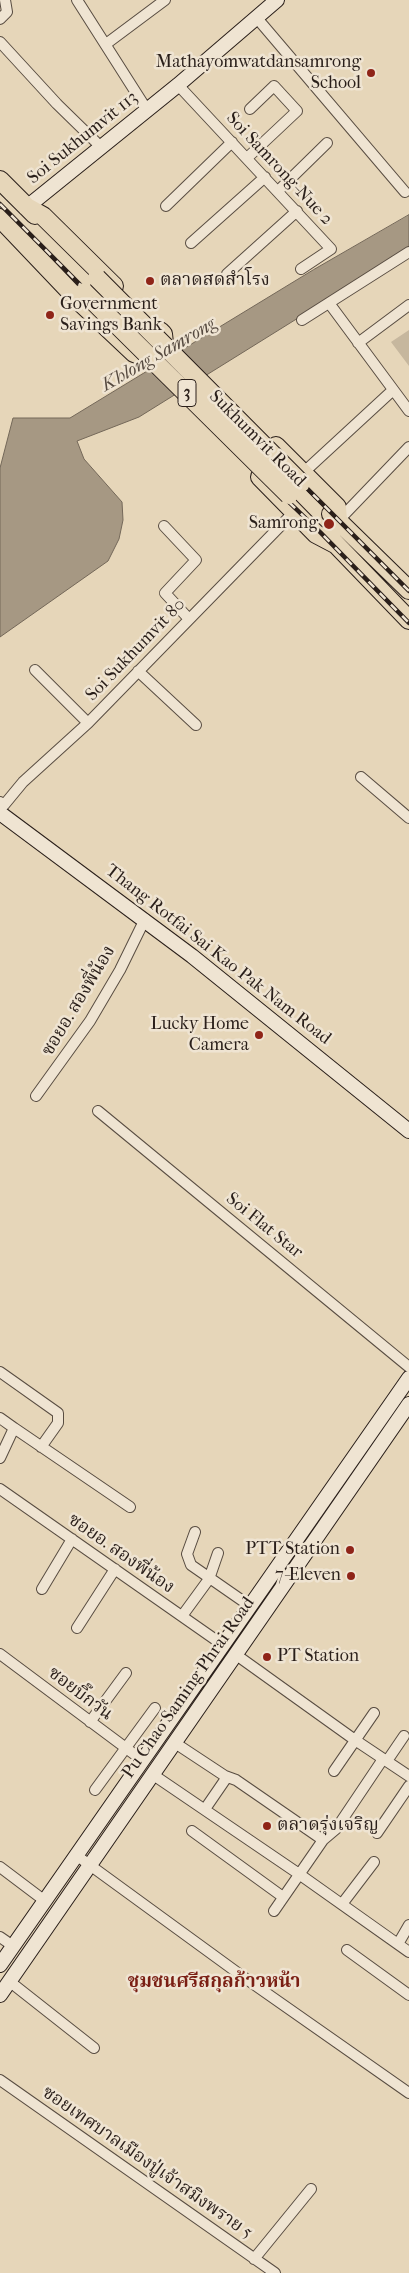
<!DOCTYPE html>
<meta charset="utf-8">
<style>
body{margin:0}
canvas{display:block;background:#e6d6b9}
</style>
<canvas width="409" height="2273"></canvas>
<script>
const ctx = document.querySelector('canvas').getContext('2d');
ctx.lineJoin = 'round';
function paint(path, color) { ctx.fillStyle = color; ctx.fill(path, 'evenodd'); }
function strokePath(path, color, width, dash) { ctx.strokeStyle = color; ctx.lineWidth = width; ctx.lineCap = dash ? 'butt' : 'round'; ctx.setLineDash(dash || []); ctx.stroke(path); }
function write(font, color, halo, rows, align = 'center') {
  ctx.font = font + ' "IM FELL French Canon","Noto Serif Thai",serif'; ctx.lineWidth = 5; ctx.setLineDash([]); ctx.textBaseline = 'middle'; ctx.strokeStyle = halo; ctx.fillStyle = color; for (const [text, x, y, turn = 0] of rows) {
    ctx.save(); ctx.translate(x, y); ctx.rotate((+turn || 0) * Math.PI / 180); ctx.textAlign = isNaN(turn) ? turn : align; if (halo) ctx.strokeText(text, 0, 0); ctx.fillText(text, 0, 0); ctx.restore();
  }
}
paint(new Path2D(`
 M409,330V366L391,342Z`), '#c6b79e');
const water = new Path2D(`
 M409,215V249L139,417L77,441L84,459L122,502L123,520L119,539L108,561L0,637V468L13,418H70L313,270Z`);
paint(water, '#a69883');
strokePath(water, '#746859', 1);
const street = new Path2D(`
 M77,0L147,110
 M256,17L405,192
 M0,19L7,12L5,0
 M0,42L57,104L100,146
 M106,44L165,0
 M178,85L331,249L301,269
 M247,158L297,111L274,86L250,109
 M278,191L327,143
 M166,206L232,142
 M191,243L265,177
 M227,274L297,211
 M329,303L409,411
 M302,320L409,252
 M358,343L409,305
 M303,473L393,390
 M338,521L409,447
 M164,526L196,560L165,593L189,619
 M35,670L88,723
 M138,671L196,725
 M361,777L409,818
 M0,802L4,805L23,782L88,723L293,513
 M36,1096L90,1021L120,970L145,919
 M98,1111L409,1367
 M0,1372L58,1413V1423L41,1447
 M0,1418L14,1428L0,1458
 M14,1428L130,1507
 M0,1489L223,1645
 M195,1532L187,1554L191,1565L250,1606
 M42,1589L72,1539
 M182,1616L209,1579L218,1553
 M77,1628L115,1569
 M0,1654L142,1760
 M235,1654L355,1740L409,1776
 M90,1722L126,1673
 M175,1743L225,1776L236,1780L323,1840
 M387,1761L404,1736
 M334,1771L374,1713
 M152,1774L299,1874L409,1952
 M95,1790L155,1708
 M205,1809L227,1777
 M192,1831L283,1897
 M377,1833L409,1786
 M76,1855L242,1976L409,2093
 M0,1867L45,1901
 M342,1904L374,1862
 M274,1911L323,1840L336,1829L383,1759
 M0,1937L13,1946
 M398,1944L409,1925
 M347,1950L409,1995
 M9,1981L94,2048
 M0,2080L275,2273
 M254,2259L311,2189`);
const secondary = new Path2D(`
 M27,207L178,85L277,0
 M0,813L192,956L409,1131
 M0,1965L409,1378
 M0,1995L409,1404`);
const highway = new Path2D(`
 M0,180L35,215
 M27,207L43,216L114,286
 M0,218L81,303L134,353L139,355L158,351L164,343L163,334L160,331
 M276,446L337,507L338,521
 M260,477L316,534L335,544
 M331,514L409,590
 M328,536L409,620`);
strokePath(street, '#594d42', 12);
strokePath(secondary, '#2a1f1a', 16);
strokePath(highway, '#2a1f1a', 20);
strokePath(street, '#efe4d2', 10);
strokePath(secondary, '#efe4d2', 14);
strokePath(highway, '#e6d6b9', 18);
const rail = new Path2D(`
 M0,204L149,354L219,435L320,532L409,623
 M126,320L242,423L409,591`);
strokePath(rail, '#2a1f1a', 4.5);
strokePath(rail, '#efe4d2', 2.5, [8]);
const highwayBridge = new Path2D(`
 M97,278L301,483
 M84,292L289,495`);
strokePath(highwayBridge, '#2a1f1a', 20, []);
strokePath(highwayBridge, '#e6d6b9', 18);
for (const [x, y, r, color] of [
 [371,73,5,"#8f2418"],
 [150,281,5,"#8f2418"],
 [50,315,5,"#8f2418"],
 [329,524,6,"#8f2418"],
 [259,1035,5,"#8f2418"],
 [350,1550,5,"#8f2418"],
 [351,1576,5,"#8f2418"],
 [267,1657,5,"#8f2418"],
 [267,1826,5,"#8f2418"]
]) { const dot = new Path2D(); dot.arc(x, y, r, 0, 2 * Math.PI); ctx.fillStyle = color; ctx.fill(dot); strokePath(dot, '#efe4d2', 2); }
for (const [x, y, w] of [
 [187,393,18]
]) { const box = new Path2D(); box.roundRect(x - w / 2, y - 13.5, w, 27, 4); ctx.fillStyle = '#efe4d2'; ctx.fill(box); strokePath(box, '#2a1f1a', 1); }
write('bold 16px', '#2a1f1a', null, [
 ["3",187,393]
]);
write('18px', '#2a1f1a', '#efe4d2', [
 ["Mathayomwatdansamrong",361,63],
 ["School",361,84],
 ["ตลาดสดสำโรง",160,281,"left"],
 ["Government",60,305,"left"],
 ["Savings Bank",60,326,"left"],
 ["Samrong",318,524],
 ["Lucky Home",249,1025],
 ["Camera",249,1046],
 ["PTT Station",340,1550],
 ["7-Eleven",341,1576],
 ["PT Station",277,1657,"left"],
 ["ตลาดรุ่งเจริญ",277,1826,"left"]
], 'right');
write('18px', '#2a1f1a', '#efe4d2', [
 ["Soi Sukhumvit 113",83,138,-39],
 ["Soi Samrong-Nue 2",279,169,47],
 ["Sukhumvit Road",257,439,45],
 ["Soi Sukhumvit 80",136,650,-46],
 ["Thang Rotfai Sai Kao Pak Nam Road",218,955,38],
 ["ซอยอ. สองพี่น้อง",79,1001,-59],
 ["Soi Flat Star",264,1226,39],
 ["ซอยอ. สองพี่น้อง",121,1554,35],
 ["Pu Chao Saming Phrai Road",189,1688,-55],
 ["ซอยบิ๊กวัน",80,1694,37],
 ["ซอยเทศบาลเมืองปู่เจ้าสมิงพราย 5",147,2163,35]
]);
write('italic 19px', '#55493f', '#efe4d2', [
 ["Khlong Samrong",159,355,-30]
]);
write('bold 19px', '#7a1f14', '#efe4d2', [
 ["ชุมชนศรีสกุลก้าวหน้า",214,1982]
]);
</script>
